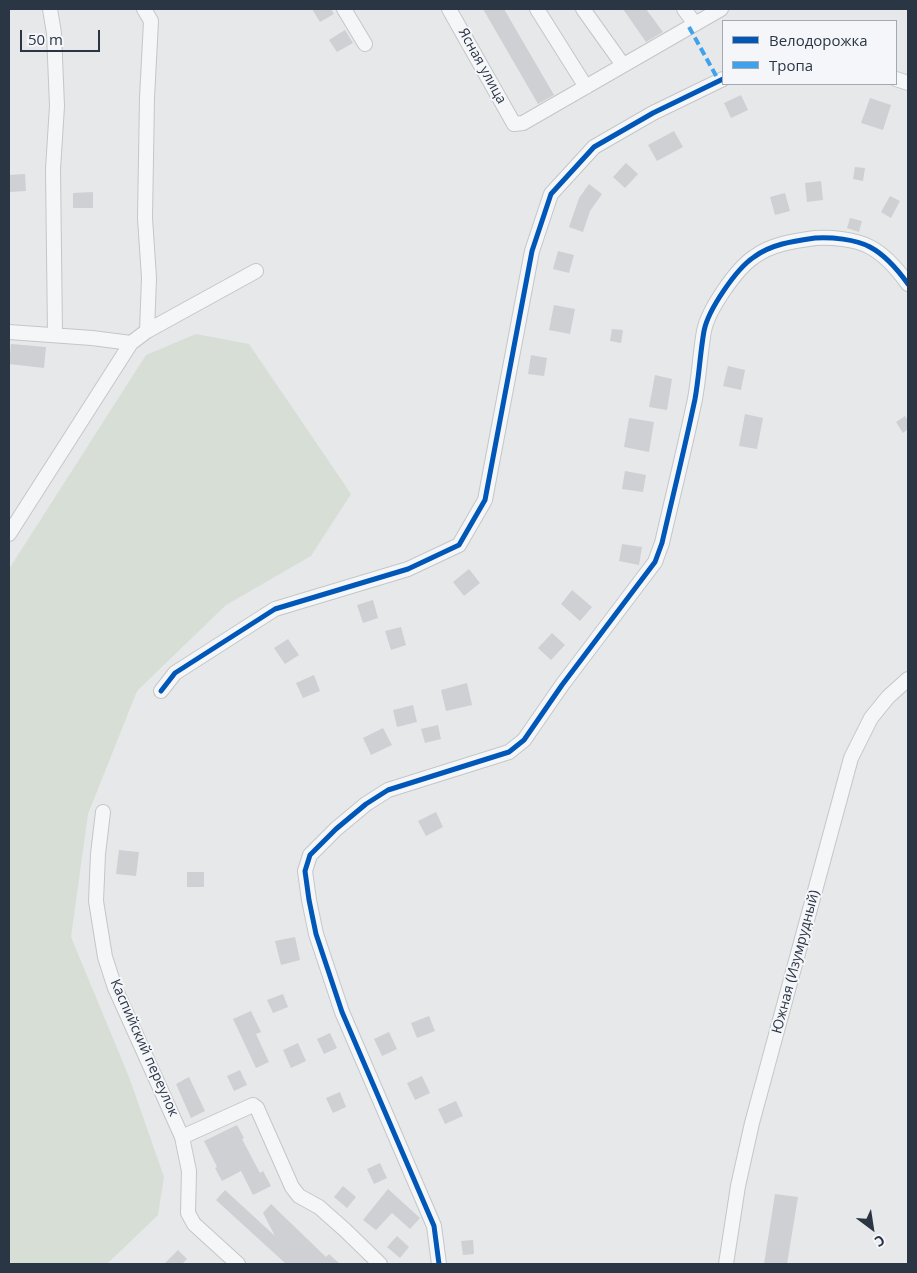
<!DOCTYPE html>
<meta charset="utf-8">
<style>
body{margin:0}
#map{position:relative;width:917px;height:1273px;overflow:hidden;background:#e6e8ea;font-family:"Open Sans",sans-serif}
canvas{display:block}
.frame{position:absolute;inset:0;border:10px solid #2b3645;pointer-events:none}
.legend{position:absolute;left:722px;top:20px;width:175px;height:65px;box-sizing:border-box;background:#f4f6f9;border:1px solid #a4a9b1;margin:0;padding:6px 9px;list-style:none;font-size:15px;color:#2b3645}
.legend li{display:flex;align-items:center;gap:10px;height:25px}
.legend b{width:25px;border:1px solid #a4a9b1}
.north{position:absolute;left:847px;top:1203px;width:50px;height:50px;-webkit-text-stroke:4px #f4f6f9;paint-order:stroke;rotate:149deg;font-size:14px;font-weight:700;line-height:20px;text-align:center;color:#2b3645}
.north::after{content:'';display:block;margin:auto;width:18px;height:22px;background:#2b3645;clip-path:polygon(50% 0,100% 100%,50% 72%,0 100%)}
.scale{position:absolute;left:20px;top:30px;width:80px;height:22px;box-sizing:border-box;border:2px solid #2b3645;border-top:0;padding-left:6px;font-size:15px;line-height:18px;white-space:nowrap;color:#2b3645;-webkit-text-stroke:4px #f4f6f9;paint-order:stroke}
</style>
<div id="map">
<canvas width="917" height="1273"></canvas>
<div class="frame"></div>
<ul class="legend">
<li><b style="height:6px;background:#0057b8"></b>Велодорожка</li>
<li><b style="height:6px;background:#3ea3ec"></b>Тропа</li>
</ul>
<div class="north">С</div>
<div class="scale">50 m</div>
</div>
<script>
const ctx = document.querySelector('canvas').getContext('2d');
ctx.lineJoin = 'round';
function paint(path, color) { ctx.fillStyle = color; ctx.fill(path, 'evenodd'); }
function strokePath(path, color, width, dash) { ctx.strokeStyle = color; ctx.lineWidth = width; ctx.lineCap = dash ? 'butt' : 'round'; ctx.setLineDash(dash || []); ctx.stroke(path); }
function write(font, color, halo, rows, align = 'center') {
  ctx.font = font + ' "Open Sans",sans-serif'; ctx.lineWidth = 4; ctx.setLineDash([]); ctx.textBaseline = 'middle'; ctx.strokeStyle = halo; ctx.fillStyle = color; for (const [text, x, y, turn = 0] of rows) {
    ctx.save(); ctx.translate(x, y); ctx.rotate((+turn || 0) * Math.PI / 180); ctx.textAlign = isNaN(turn) ? turn : align; if (halo) ctx.strokeText(text, 0, 0); ctx.fillText(text, 0, 0); ctx.restore();
  }
}
paint(new Path2D(`
 M196,334L249,344L351,494L311,556L226,605L137,691L88,814L71,937L129,1077L164,1177L158,1215L108,1263L18,1264L9,1262V569L146,355Z`), '#d7ded6');
paint(new Path2D(`
 M312,9H331L334,14L320,22Z
 M483,9H504L554,95L538,104Z
 M623,9H646L663,32L646,42Z
 M345,30L353,43L337,52L329,40Z
 M741,95L748,110L731,118L724,103Z
 M870,98L891,105L883,130L861,123Z
 M674,131L683,147L657,161L648,145Z
 M626,163L638,174L625,188L613,177Z
 M855,167L865,168L863,181L853,179Z
 M25,174L26,191L9,192V175Z
 M821,181L823,200L807,202L805,183Z
 M589,184L602,194L590,211L583,232L569,227L579,198Z
 M93,192V208H73V193Z
 M785,193L790,211L775,215L770,197Z
 M890,196L900,201L891,218L881,212Z
 M850,218L862,221L859,232L847,228Z
 M558,251L574,255L569,273L553,269Z
 M554,305L575,309L570,334L549,330Z
 M612,329L623,330L621,343L610,341Z
 M11,344L46,347L44,368L9,364Z
 M531,355L547,358L544,376L528,374Z
 M728,366L745,370L741,390L723,386Z
 M655,375L672,379L667,410L649,407Z
 M745,414L763,418L757,449L739,446Z
 M905,416L908,421V429L903,433L896,422Z
 M629,418L654,422L649,452L624,447Z
 M625,471L646,475L643,492L622,489Z
 M622,544L642,547L639,565L619,561Z
 M469,569L480,583L464,596L453,582Z
 M572,590L592,607L580,621L561,604Z
 M373,600L378,618L363,623L357,605Z
 M401,627L406,645L391,650L385,631Z
 M552,633L565,645L551,660L538,648Z
 M288,639L299,655L285,664L274,648Z
 M314,675L320,691L303,698L296,683Z
 M467,683L472,705L446,711L441,690Z
 M413,705L417,722L397,727L393,710Z
 M438,725L441,739L425,743L421,729Z
 M383,728L392,745L371,755L363,738Z
 M436,812L443,827L426,836L418,821Z
 M119,850L139,852L136,876L116,874Z
 M187,872H204V887H187Z
 M295,937L300,960L281,965L275,941Z
 M283,994L288,1007L273,1013L267,1000Z
 M251,1011L261,1032L256,1034L269,1062L256,1068L233,1019Z
 M429,1016L435,1031L417,1038L411,1023Z
 M389,1032L397,1049L382,1056L374,1039Z
 M330,1033L337,1048L324,1054L317,1039Z
 M298,1043L306,1061L291,1068L283,1050Z
 M240,1070L247,1085L234,1091L227,1076Z
 M422,1076L430,1093L415,1100L407,1083Z
 M189,1077L205,1111L191,1118L176,1084Z
 M340,1092L346,1107L333,1113L326,1098Z
 M456,1101L463,1116L445,1124L438,1109Z
 M237,1125L244,1138L242,1139L260,1173L263,1171L271,1186L253,1195L241,1171L222,1181L215,1168L217,1167L204,1141Z
 M380,1163L387,1178L374,1184L367,1169Z
 M343,1186L356,1197L347,1208L334,1197Z
 M388,1189L420,1218L410,1229L392,1213L376,1230L363,1220Z
 M225,1190L275,1236L263,1213L271,1204L326,1257L329,1254L340,1264H286L216,1200Z
 M775,1194L798,1197L787,1264H764Z
 M397,1236L409,1247L400,1258L387,1247Z
 M473,1240L474,1254L463,1255L461,1241Z
 M178,1250L187,1259L182,1264H164Z`), '#ced0d3');
const minor = new Path2D(`
 M50,9L54,33L57,106L53,169L55,335
 M144,9L151,21L147,98L145,218L149,278L147,331
 M344,9L365,44
 M449,9L514,124L523,123L721,9
 M537,9L586,87
 M583,9L623,65
 M684,9L695,24
 M896,79L908,83
 M9,332L92,338L131,343
 M9,534L131,343L147,331L256,271
 M161,691L175,673L275,609L408,569L459,545L485,500L532,251L551,194L594,147L653,113L723,79
 M103,812L98,854L96,901L105,957L115,988L182,1137L189,1171L188,1213L194,1224L238,1264
 M182,1137L253,1105L257,1108L292,1187L299,1196L319,1207L345,1230L380,1264
 M439,1264L434,1226L342,1012L316,934L309,900L305,871L310,855L336,829L366,804L388,790L509,752L524,740L562,685L655,562L662,543C673,495 685,447 695,399C699,377 700,354 704,331C708,310 736,269 754,257C771,244 794,241 815,238C831,237 855,239 870,247C885,255 898,270 908,284
 M726,1264L738,1186L752,1123L851,758L871,718L888,697L908,679`);
strokePath(minor, '#c4c6c8', 16);
strokePath(minor, '#f5f6f7', 14);
strokePath(new Path2D(`
 M689,27L719,81`), '#3ea3ec', 4, [8, 4]);
strokePath(new Path2D(`
 M161,691L175,673L275,609L408,569L459,545L485,500L532,251L551,194L594,147L653,113L723,79
 M439,1264L434,1226L342,1012L316,934L309,900L305,871L310,855L336,829L366,804L388,790L509,752L524,740L562,685L655,562L662,543C673,495 685,447 695,399C699,377 700,354 704,331C708,310 736,269 754,257C771,244 794,241 815,238C831,237 855,239 870,247C885,255 898,270 908,284`), '#0057b8', 5);
write('14px', '#2b3645', '#f4f6f9', [
 ["Ясная улица",482,66,61],
 ["Южная (Изумрудный)",796,962,-75],
 ["Каспийский переулок",144,1048,66]
]);
</script>
